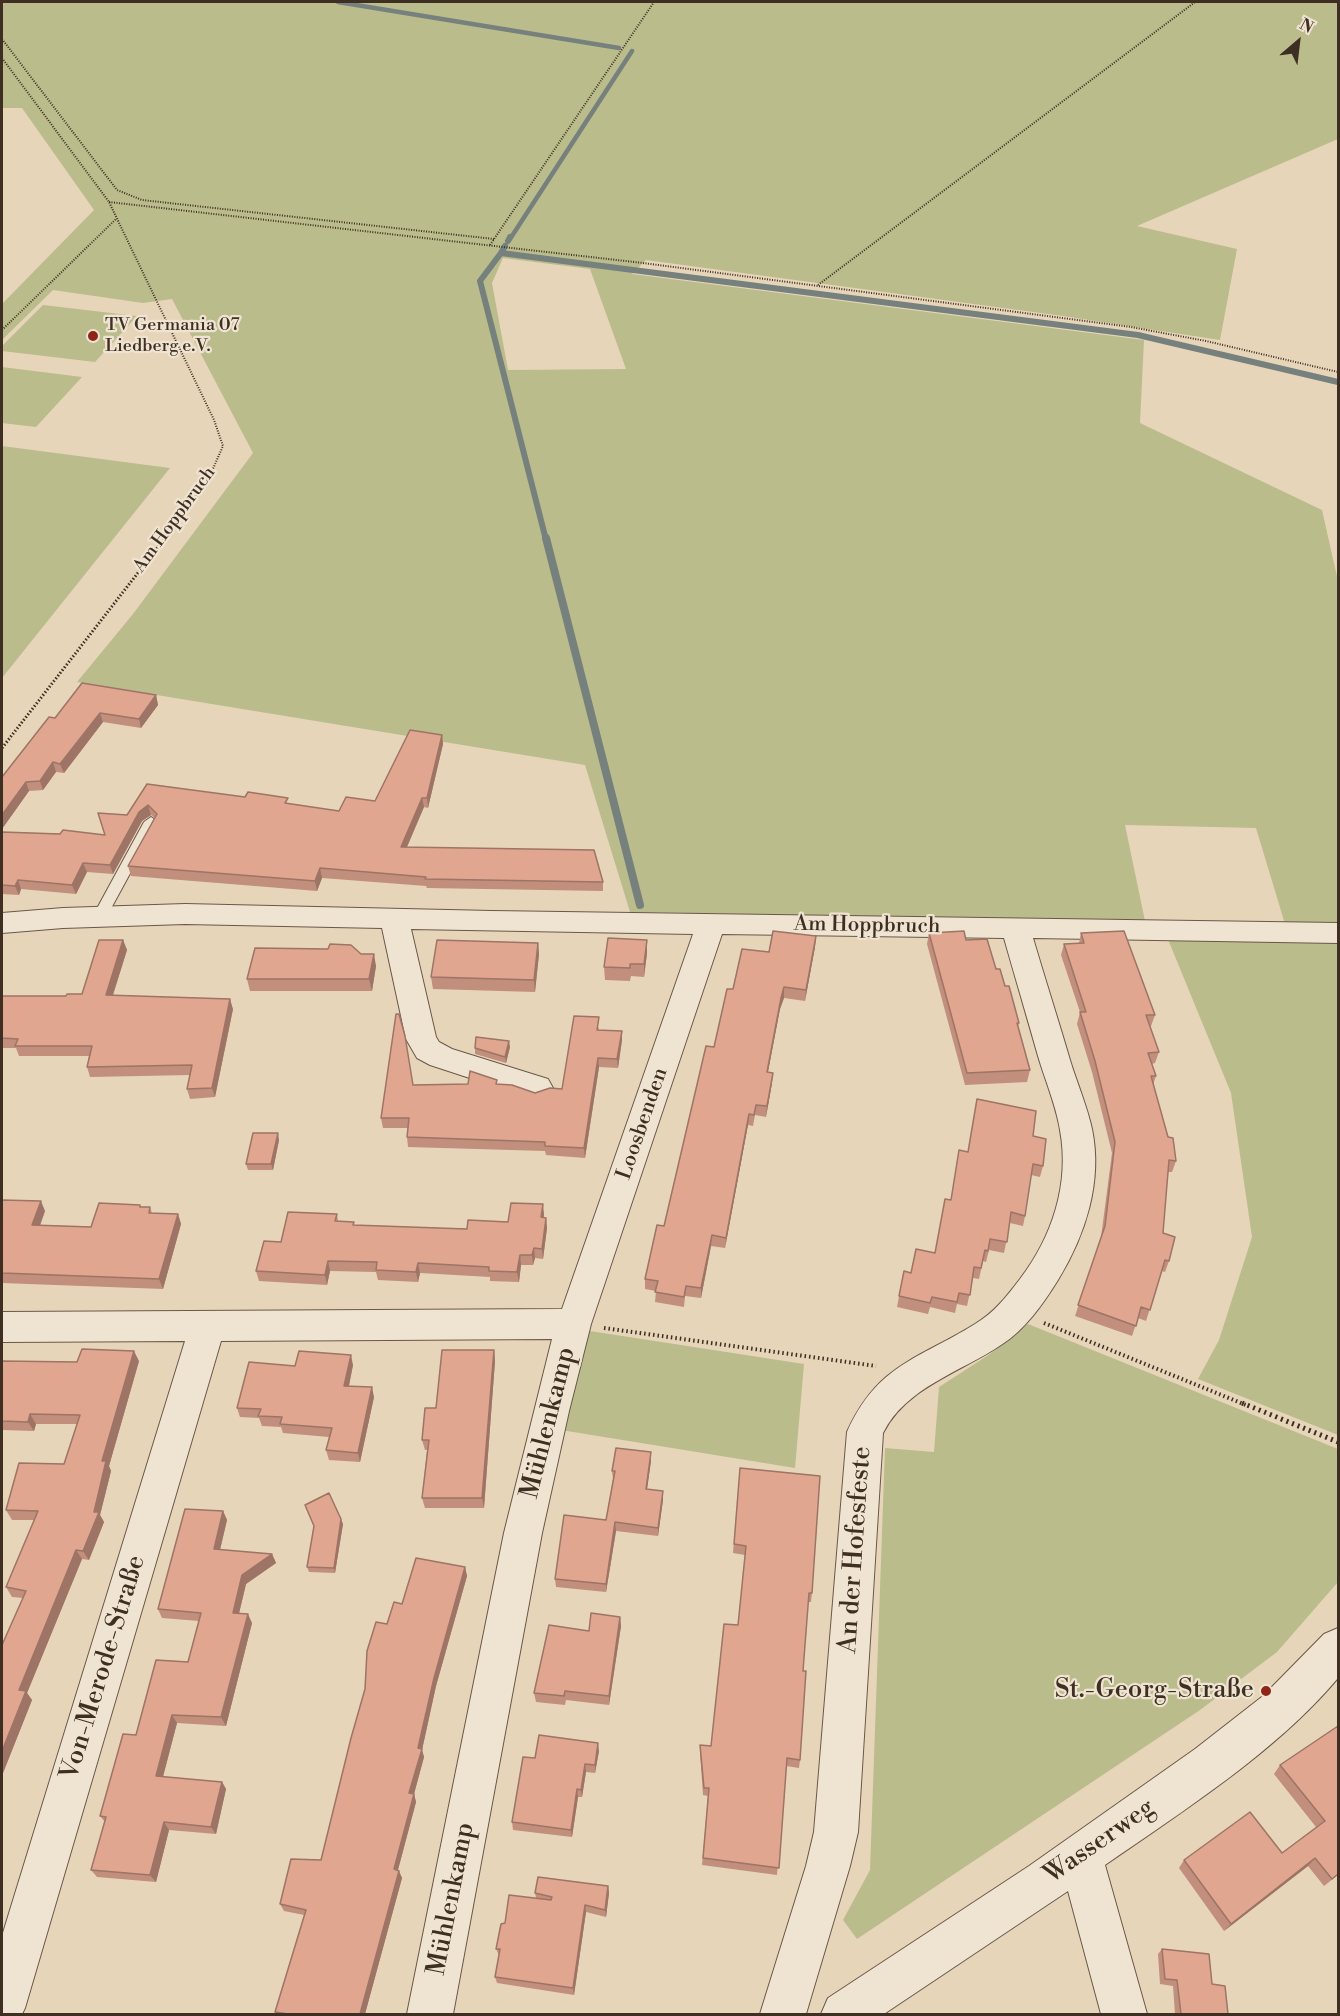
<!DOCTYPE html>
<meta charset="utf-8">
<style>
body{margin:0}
#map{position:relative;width:1340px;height:2016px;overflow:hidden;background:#e7d5ba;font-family:"Libre Bodoni",serif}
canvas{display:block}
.frame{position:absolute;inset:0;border:3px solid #3f2f22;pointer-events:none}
.north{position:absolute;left:1268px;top:12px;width:60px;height:60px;-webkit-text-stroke:4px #efe4d2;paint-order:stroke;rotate:28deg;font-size:16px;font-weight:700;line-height:24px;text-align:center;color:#3f2f22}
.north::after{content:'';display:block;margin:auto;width:21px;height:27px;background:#3f2f22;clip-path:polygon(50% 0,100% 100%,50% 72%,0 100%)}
</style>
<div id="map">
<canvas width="1340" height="2016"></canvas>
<div class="frame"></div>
<div class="north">N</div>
</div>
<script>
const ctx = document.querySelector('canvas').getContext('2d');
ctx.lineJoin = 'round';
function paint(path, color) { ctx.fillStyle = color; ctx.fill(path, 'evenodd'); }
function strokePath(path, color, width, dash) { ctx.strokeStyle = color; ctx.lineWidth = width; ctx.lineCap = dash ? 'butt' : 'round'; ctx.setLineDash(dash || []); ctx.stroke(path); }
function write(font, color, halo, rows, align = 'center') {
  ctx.font = font + ' "Libre Bodoni",serif'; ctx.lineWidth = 4.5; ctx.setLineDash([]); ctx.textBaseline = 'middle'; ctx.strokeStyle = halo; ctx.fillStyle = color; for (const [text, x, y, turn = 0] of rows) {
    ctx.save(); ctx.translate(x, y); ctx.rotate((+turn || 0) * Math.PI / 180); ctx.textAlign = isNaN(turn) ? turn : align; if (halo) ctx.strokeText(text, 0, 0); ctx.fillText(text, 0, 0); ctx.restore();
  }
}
paint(new Path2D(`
 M2,2H1338V139L1137,226L1237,249L1220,340L1063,316L646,260L632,274L1144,340L1140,423L1322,510L1338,581V925L1285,924L1256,828L1125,825L1145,921L630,912L585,765L77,682L133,614L253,453L172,299L143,303L53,290L2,340V304L94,210L22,108H2ZM503,258L590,269L626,369L508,370L492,283Z
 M43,305L137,316L95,362L2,351V346Z
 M2,367L82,377L36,427L2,423Z
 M2,446L170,468L2,678Z
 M1167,937L1338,941V1435L1198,1379L1219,1340L1252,1237L1231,1093Z
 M1028,1324L1338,1449V1582L1277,1652L1200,1710L857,1939L843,1920L870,1870L885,1448L934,1452L939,1387L990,1354Z
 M590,1331L804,1364L795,1468L561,1430Z`), '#babc8c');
strokePath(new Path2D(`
 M338,2L619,48
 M510,239L632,51`), '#76807d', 4.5);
strokePath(new Path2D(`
 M508,241L510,237
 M505,246L501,253L1138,335L1338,382
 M501,253L480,281L546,540`), '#76807d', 6);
strokePath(new Path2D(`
 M546,538L640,905`), '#76807d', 8);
const lane = new Path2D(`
 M151,817L158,822L108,914L101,919L96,918L94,914L144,822Z`);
const street = new Path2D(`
 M185,904L492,911L1338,923V943L1033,938C1045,979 1058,1019 1070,1060C1077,1083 1087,1106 1092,1129C1103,1182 1085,1236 1058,1280C1043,1304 1025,1330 1001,1345C961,1372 906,1387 883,1433L858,1832L850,1866L806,2014H760L806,1866L814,1832L847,1432C878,1364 917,1360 975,1324C994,1313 1007,1296 1020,1279C1052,1237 1070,1184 1060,1130C1056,1105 1045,1080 1038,1056C1027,1017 1015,977 1004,938L722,934L591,1324L569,1411L542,1533L453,2014H407L504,1533L552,1339L221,1341L25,2008L22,2014H2V1936L185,1341L2,1342V1312L562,1309L693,934L411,929L436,1037L439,1042L452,1049L548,1079L553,1088L548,1097L537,1100L430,1065L417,1058L406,1039L382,928L185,924L63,928L2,933V913L63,908Z
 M1338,1628V1678C1277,1751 1183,1811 1105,1865L1147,2014H1101L1068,1891L884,2014H821L828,1998L1029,1866L1195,1749L1263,1696L1324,1634Z`);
strokePath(lane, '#695848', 2);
strokePath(street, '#695848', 2);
strokePath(new Path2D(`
 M2,39L117,190L142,200L494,239
 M2,58L109,202L214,420L223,446L208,480L164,540
 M109,202L643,263L1131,327L1206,341L1338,372
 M490,245L654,2
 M818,285L1195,2
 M2,330L116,219`), '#3f2f22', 2, [1, 1.5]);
strokePath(new Path2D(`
 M2,748L165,538`), '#3f2f22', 3, [1.5, 2]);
strokePath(new Path2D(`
 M1044,1323L1246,1405
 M604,1328L876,1366`), '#3f2f22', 4, [1.5, 3]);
strokePath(new Path2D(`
 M1242,1403L1338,1442`), '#3f2f22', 5, [2, 4]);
paint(lane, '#efe4d2');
paint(street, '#efe4d2');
paint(new Path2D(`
 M156,695L158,705L141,728L103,722L64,773L56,772L43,790L29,791L2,829L55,718Z
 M442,735L443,744L428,808L424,807L407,847L603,882V891L427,888L426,886L322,878L317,891L131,876L128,866L155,818L151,815L142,821L113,874L87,872L76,894L21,889L19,895L2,894V832L105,835L127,815L147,784L339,811L375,801Z
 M929,933L966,940L996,969L1005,986L1019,1023L1018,1027L1030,1070L1027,1082L965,1085L927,944Z
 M1081,933L1155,1015L1151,1026H1150L1159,1052L1155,1063L1152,1064L1156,1076L1153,1085L1168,1137L1176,1161L1172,1172H1168L1163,1233L1169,1261L1165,1272L1162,1271L1146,1321L1138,1318L1132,1336L1075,1316L1101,1237L1112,1153L1092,1072L1077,1024L1080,1012L1061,955L1064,944L1079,943Z
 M816,936L815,947L805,1001L784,998L780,1009L768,1072L772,1083L766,1117L755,1115L753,1126L748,1125L725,1248L711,1246L701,1298L685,1296L684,1307L655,1302L656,1291L645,1289V1279L664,1226L714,1047L769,952Z
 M123,940L127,950L113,995L233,1009L215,1097L190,1099L187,1089L190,1075L90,1077L87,1067L89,1056H19L16,1048H2V996H66L82,994Z
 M647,940V953L644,977L631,976L630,981L605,980L604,967Z
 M538,943L539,954L535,992L433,989L431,977Z
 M328,949L361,954L376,966L372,991H250L247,979Z
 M599,1027V1030L622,1031V1040L618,1068L599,1067L585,1158L546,1155L545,1151L408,1147L407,1137L408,1128H383L381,1118L414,1085L498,1084L535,1093L562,1089Z
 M510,1047L506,1063L475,1054V1048Z
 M977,1099L1033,1136L1043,1166L1040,1177L1031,1175L1025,1216L1023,1226L1010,1223L1004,1253L989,1250L986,1262L983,1261L979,1279L973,1278L967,1306L957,1304L955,1313L930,1307L928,1314L897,1307L904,1271L911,1273L935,1253L951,1200L959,1150L968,1152Z
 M279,1140L273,1170H248L246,1164Z
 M2,1200L45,1211L40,1225L91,1227L141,1207H150L152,1213L178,1214L181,1224L163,1289L2,1283Z
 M337,1214L338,1221L354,1225L467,1229L508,1222L544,1214V1218H546L547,1228L543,1259L535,1258L533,1265H521L519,1282L490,1281V1277L420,1273L418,1282L378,1280L376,1272L330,1271L327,1285L259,1281L256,1271L281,1242Z
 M494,1350L495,1361L484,1508H425L422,1498L427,1450H425L422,1440L436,1408Z
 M2,1361L77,1362L139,1361L109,1466L111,1471L100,1515L104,1522L89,1560L82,1559L27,1693L32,1700L3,1773H2V1645L23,1598L12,1597L6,1587L34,1520H12L6,1510L64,1464L77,1424H36L34,1431L2,1430Z
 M353,1365L349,1386L374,1397L360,1462L329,1460L326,1450L329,1437L283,1433L281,1427L262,1426L259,1418L240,1417L237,1408L295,1366Z
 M651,1461L647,1489L663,1500L658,1536L616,1531L606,1592L556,1587L555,1579L606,1520L613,1479L612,1471Z
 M740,1468L812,1593L811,1602H808L803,1671L800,1760L799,1768L786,1766L777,1875L702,1865L708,1796L703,1795L700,1753V1745L711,1746L738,1625L745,1555L733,1553Z
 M305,1505L343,1524L335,1573L309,1572L307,1567L314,1527Z
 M223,1511L227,1520L220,1550L272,1554L276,1563L246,1584L239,1613L252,1623L226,1726L177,1723L163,1777L222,1782L226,1789L216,1834L169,1830L156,1882L97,1877L91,1870L105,1822L100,1816L136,1735L188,1662L199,1621L162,1618L158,1609Z
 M465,1567L467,1576L436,1686L422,1750L424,1757L414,1794L416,1802L398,1870L402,1878L365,2014H277L275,2012L304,1915L284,1911L280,1904L321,1860L387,1624L402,1604Z
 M620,1617L621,1626L609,1705L566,1700L565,1705L536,1702L534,1693L589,1631Z
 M1338,1726V1875L1324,1886L1308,1866L1224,1931L1179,1868L1184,1860L1282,1853L1316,1827L1274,1774L1280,1765Z
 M599,1751L595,1773L586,1772L582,1797H578L572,1837L513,1830L512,1822Z
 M608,1886L609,1893L606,1917L586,1912L574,1995L497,1983L495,1977L499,1955L496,1949L505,1923L536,1898L535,1893Z
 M1162,1949L1212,1984L1228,2014H1175L1173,1986L1160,1984L1158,1954Z`), '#c18f7c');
paint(new Path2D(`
 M156,695L158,705L141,728L139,719Z
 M100,713L103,722L64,773L60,764Z
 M442,735L443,744L428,808L427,798Z
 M53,762L56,772L43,790L40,781Z
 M26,782L29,791L2,829V815Z
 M422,798L424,807L403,856L401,847Z
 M148,805L151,815L142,821L113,874L110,865L139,812Z
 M83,863L87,872L76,894L72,885Z
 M320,868L322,878L317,891L315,881Z
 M18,880L21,889L19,895L15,886Z
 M816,936L815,947L805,1001L806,990Z
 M123,940L127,950L110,1004L106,995Z
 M647,940V953L644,977V964Z
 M538,943L539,954L535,992L534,980Z
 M374,954L376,966L372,991L369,979Z
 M784,987V998L780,1009L766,1082L767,1072L781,998Z
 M230,999L233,1009L215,1097L212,1088Z
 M622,1031V1040L618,1068L617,1059Z
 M509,1041L510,1047L506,1063L505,1057Z
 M598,1058L599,1067L585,1158L584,1148Z
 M773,1073L772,1083L766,1117L767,1106Z
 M749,1114L748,1125L725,1248L726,1238Z
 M278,1133L279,1140L273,1170L271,1164Z
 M41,1201L45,1211L37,1234L32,1225Z
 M543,1204L544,1214L542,1228L541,1217Z
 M178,1214L181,1224L163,1289L159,1279Z
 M546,1218L547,1228L543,1259L542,1249Z
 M712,1235L711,1246L701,1298V1288Z
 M534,1248L535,1258L533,1265L532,1255Z
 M520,1255L521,1265L519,1282L517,1272Z
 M328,1261L330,1271L327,1285L325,1275Z
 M418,1263L420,1273L418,1282L416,1272Z
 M494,1350L495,1361L484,1508L482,1498Z
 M134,1351L139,1361L109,1466L111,1471L100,1515L104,1522L89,1560L83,1551L94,1512L102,1461Z
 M351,1355L353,1365L347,1395L344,1386Z
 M372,1387L374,1397L360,1462L358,1453Z
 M30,1414L36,1424L34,1431L28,1422Z
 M651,1452V1461L646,1497V1489Z
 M663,1491V1500L658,1536V1528Z
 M223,1511L227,1520L218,1558L214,1549Z
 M341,1519L343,1524L335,1573L334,1568Z
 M615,1522L616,1531L606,1592V1584Z
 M76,1550L82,1559L27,1693L32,1700L3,1773L2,1772V1751L19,1690Z
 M272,1554L276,1563L246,1584L237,1622L233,1613L242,1575Z
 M465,1567L467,1576L436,1686L422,1750L424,1757L414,1794L416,1802L396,1877L394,1869L418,1748L434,1678Z
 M248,1614L252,1623L226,1726L221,1717Z
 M620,1617L621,1626L609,1705V1696Z
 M172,1715L177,1723L161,1784L156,1776Z
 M598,1743L599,1751L595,1773V1765Z
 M585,1764L586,1772L582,1797L581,1790Z
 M222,1782L226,1789L216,1834L211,1827Z
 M577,1789L578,1797L572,1837L571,1830Z
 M164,1822L169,1830L156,1882L150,1875Z
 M1315,1858L1308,1866L1224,1931L1231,1924Z
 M399,1871L402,1878L365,2014H360Z
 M608,1886L609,1893L606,1917L605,1910Z
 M585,1905L586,1912L574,1995L573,1988Z`), '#9d7465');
const building = new Path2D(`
 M82,683L156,695L139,719L100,713L60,764L53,762L40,781L26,782L2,815V777L49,717L55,718Z
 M410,730L442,735L427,798H422L401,847L594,850L603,882L425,879L426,877L320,868L315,881L128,866L157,814L148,805L139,812L110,865L83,863L72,885L18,880L15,886L2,885V832L60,834L63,830L105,835L98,813L127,815L147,784L245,797L248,792L288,798L285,803L339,811L346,797L375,801Z
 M773,931L816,936L806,990L784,987L781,998L767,1072L773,1073L767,1106L756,1105L754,1115L749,1114L726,1238L712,1235L701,1288L686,1286L684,1297L655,1292L658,1281L645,1279L657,1225L664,1226L706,1046L714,1047L727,989H733L742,949L769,952Z
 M964,931L966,940L987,939L996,969H1000L1005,986H1009L1019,1023H1017L1030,1070L967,1073L929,933Z
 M1124,931L1155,1015H1146L1159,1052L1148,1053L1156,1076H1151L1168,1137L1173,1138L1176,1161L1169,1160L1163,1233L1175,1237L1169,1261L1165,1260L1150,1310L1141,1307L1136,1326L1078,1305L1105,1226L1115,1142L1095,1061L1080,1012H1086L1064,944L1084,943L1081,933Z
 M608,938L647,940L644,964H630V968L604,967Z
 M99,940H123L106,995L230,999L212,1088L187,1089L192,1065L87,1067L92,1046H15L18,1039L2,1038V996H66L67,994H82Z
 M437,940L538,943L534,980L431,977Z
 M330,944L351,945L361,954H374L369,979H247L255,948L328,949Z
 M396,1014H399L405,1036L413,1085L468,1084L470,1071L497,1080L496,1084L512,1085L535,1093L550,1088L562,1089L574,1016L599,1017L597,1030L622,1031L617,1059L598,1058L584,1148L545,1146V1142L407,1137L409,1118H381Z
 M476,1037L509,1041L505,1057L475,1048Z
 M977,1099L1036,1111L1033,1136L1046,1139L1043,1166L1033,1164L1025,1216L1011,1212L1007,1242L990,1239L988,1251L985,1250L981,1268L974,1267L970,1295L959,1293L957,1302L932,1297L930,1303L899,1296L904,1271L911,1273L916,1249L935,1253L945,1199L951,1200L959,1150L968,1152Z
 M253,1133H278L271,1164H246Z
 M2,1200L41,1201L32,1225L91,1227L99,1203L140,1205V1207H150L149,1213L178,1214L159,1279L2,1273Z
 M511,1203L543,1204L541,1217L546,1218L542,1249L534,1248L532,1255H520L517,1272L489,1271V1267L418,1263L416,1272L376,1270L377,1262L328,1261L325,1275L256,1271L264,1241L281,1242L288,1212L337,1214L335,1221L354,1222L353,1225L467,1229L468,1220L508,1222Z
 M82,1349L134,1351L102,1461H106L94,1512H99L83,1551L76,1550L19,1690L26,1691L2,1751V1645L26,1591L6,1587L38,1511L6,1510L19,1463L64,1464L80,1415L30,1414L28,1422L2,1421V1361L77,1362Z
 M442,1350H494L482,1498H422L429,1440H422L425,1408H436Z
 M299,1351L351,1355L344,1386L372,1387L358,1453L326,1450L332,1428L280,1424L282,1417L258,1416L261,1409L237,1408L249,1362L295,1366Z
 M616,1448L651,1452L646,1489L663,1491L658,1528L615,1522L606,1584L555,1579L564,1515L606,1520L615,1471H612Z
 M740,1468L820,1476L812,1593H809L803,1671H806L800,1760L787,1758L779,1868L703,1858L709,1788H704L700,1745L711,1746L724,1624L738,1625L746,1546L734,1544Z
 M329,1493L341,1519L334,1568L307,1567L314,1526L305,1505Z
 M185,1509L223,1511L214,1549L272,1554L242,1575L233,1613L248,1614L221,1717L172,1715L156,1776L222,1782L211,1827L164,1822L150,1875L91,1870L106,1817L100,1816L123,1734L136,1735L156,1660L188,1662L201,1613L158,1609Z
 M416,1558L465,1567L434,1678L418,1748L422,1749L409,1793L414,1794L394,1869L399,1871L360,2014H288L275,2012L306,1910L280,1904L291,1859L321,1860L351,1738L365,1689L367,1651L376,1622L387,1624L394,1602L402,1604Z
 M591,1613L620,1617L609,1696L565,1691L564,1696L534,1693L549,1625L589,1631Z
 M1338,1726V1874L1332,1879L1315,1858L1231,1924L1184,1860L1250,1812L1282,1853L1325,1821L1280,1765Z
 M539,1735L598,1743L595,1765L585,1764L581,1790L577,1789L571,1830L512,1822L523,1757L535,1758Z
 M538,1877L608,1886L605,1910L585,1905L573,1988L495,1977L500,1949H496L501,1924L505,1923L509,1895L551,1900L552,1897L535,1893Z
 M1162,1949L1209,1954L1212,1984L1225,1986L1228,2014H1181L1177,1980L1165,1979Z`);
paint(building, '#e0a690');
strokePath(building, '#9d7465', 1.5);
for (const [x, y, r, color] of [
 [93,336,6,"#8f2418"],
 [1266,1691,6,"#8f2418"]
]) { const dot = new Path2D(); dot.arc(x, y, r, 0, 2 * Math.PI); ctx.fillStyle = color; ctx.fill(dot); strokePath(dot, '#efe4d2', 2); }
write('18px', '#3f2f22', '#efe4d2', [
 ["TV Germania 07",105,326],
 ["Liedberg e.V.",105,347]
], 'left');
write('18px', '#3f2f22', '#efe4d2', [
 ["Am Hoppbruch",175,520,-54]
]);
write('21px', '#3f2f22', '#efe4d2', [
 ["Am Hoppbruch",867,926,1],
 ["Loosbenden",643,1124,-71]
]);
write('26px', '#3f2f22', '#efe4d2', [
 ["Mühlenkamp",549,1423,-76],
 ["An der Hofesfeste",856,1550,-86],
 ["Von-Merode-Straße",104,1668,-73],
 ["Wasserweg",1100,1842,-35],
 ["Mühlenkamp",452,1899,-79]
]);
write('26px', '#3f2f22', '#efe4d2', [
 ["St.-Georg-Straße",1254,1691]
], 'right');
</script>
